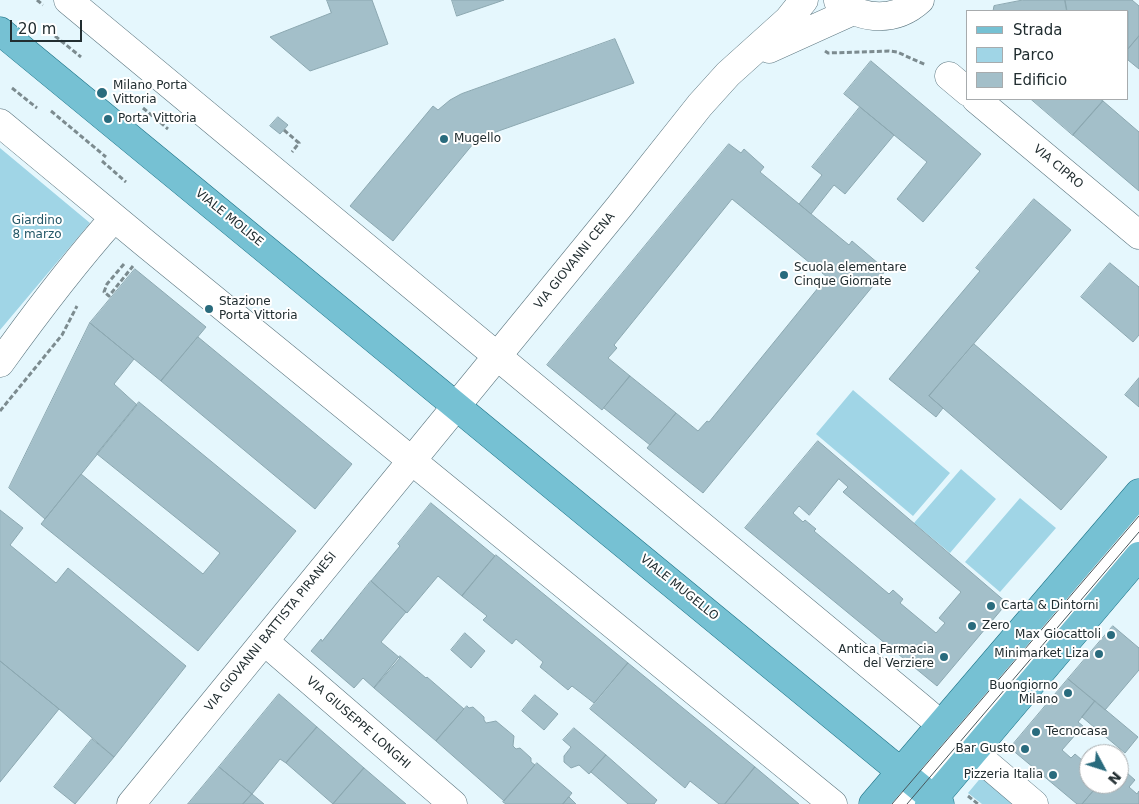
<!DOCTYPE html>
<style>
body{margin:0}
#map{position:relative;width:1139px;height:804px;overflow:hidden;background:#e5f7fd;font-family:"DejaVu Sans",sans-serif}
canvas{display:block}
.legend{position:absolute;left:966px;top:10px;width:162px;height:90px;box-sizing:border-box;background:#fff;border:1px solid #a7abad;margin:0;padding:6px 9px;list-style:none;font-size:15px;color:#222e31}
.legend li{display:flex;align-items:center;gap:10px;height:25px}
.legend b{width:25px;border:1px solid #a7abad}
.north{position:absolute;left:1079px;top:744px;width:50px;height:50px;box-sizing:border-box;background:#fff;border:1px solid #a7abad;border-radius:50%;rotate:130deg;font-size:14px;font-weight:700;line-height:20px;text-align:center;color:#222e31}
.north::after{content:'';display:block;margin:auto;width:18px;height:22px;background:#296b7d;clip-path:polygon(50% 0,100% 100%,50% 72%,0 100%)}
.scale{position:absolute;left:10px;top:20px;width:72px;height:22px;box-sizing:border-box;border:2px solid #222e31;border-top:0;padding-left:6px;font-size:15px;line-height:18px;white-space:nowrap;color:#222e31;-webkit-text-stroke:4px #fff;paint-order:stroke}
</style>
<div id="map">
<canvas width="1139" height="804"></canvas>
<ul class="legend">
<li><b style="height:6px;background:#76c1d3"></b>Strada</li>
<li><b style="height:14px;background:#a0d5e6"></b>Parco</li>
<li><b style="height:14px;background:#a3bfc9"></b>Edificio</li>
</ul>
<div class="north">N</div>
<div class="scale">20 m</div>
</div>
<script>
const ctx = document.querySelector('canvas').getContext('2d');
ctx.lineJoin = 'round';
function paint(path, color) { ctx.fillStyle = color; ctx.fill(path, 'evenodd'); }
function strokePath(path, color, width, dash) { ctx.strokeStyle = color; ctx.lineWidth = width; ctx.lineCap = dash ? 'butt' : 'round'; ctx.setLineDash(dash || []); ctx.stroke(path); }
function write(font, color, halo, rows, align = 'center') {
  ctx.font = font + ' "DejaVu Sans",sans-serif'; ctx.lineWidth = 4; ctx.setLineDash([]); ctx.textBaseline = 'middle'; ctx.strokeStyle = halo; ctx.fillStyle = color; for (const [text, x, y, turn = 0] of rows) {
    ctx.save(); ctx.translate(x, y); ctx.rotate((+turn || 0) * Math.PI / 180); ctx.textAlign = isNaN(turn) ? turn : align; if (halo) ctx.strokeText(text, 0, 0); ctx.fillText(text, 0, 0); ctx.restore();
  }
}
paint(new Path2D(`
 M0,148L90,223L0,330Z
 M853,390L950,473L913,516L816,434Z
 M961,469L996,499L950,553L914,523Z
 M1020,498L1056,528L1000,592L965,562Z
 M983,775L1018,804H982L968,793Z`), '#a0d5e6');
const building = new Path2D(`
 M327,0H372L388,44L310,71L270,37L331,13Z
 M452,0H504L457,16Z
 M1023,0H1065L1067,11H993L994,6Z
 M1065,0H1132L1139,6V36L1128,49V11H1067Z
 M1139,36V69L1128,60V49Z
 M615,39L634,83L490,134L473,144L393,241L350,206L433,106L438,110L450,100L461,94Z
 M871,61L981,154L923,222L897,199L927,162L844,94Z
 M1031,99H1100L1103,101L1073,135Z
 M1103,101L1139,132V191L1073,135Z
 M860,107L894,135L845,194L834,185L811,214L799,204L822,175L812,167Z
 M278,117L288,125L280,134L270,126Z
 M729,144L741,153L744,149L764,167L760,172L849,245L852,241L886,270L703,493L647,448L676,413L698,431L707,421L709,422L827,277L732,199L614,345L617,348L608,358L630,376L602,410L547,365Z
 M1034,199L1071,230L929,396L943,408L936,417L889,379L980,271L976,268Z
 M1110,263L1139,287V335L1133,342L1081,297Z
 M135,269L206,327L161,381L90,323Z
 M90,323L134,359L114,384L137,405L45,519L9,488Z
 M198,337L352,464L315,509L161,381Z
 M974,344L1107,457L1061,510L929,396Z
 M630,376L676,413L650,445L604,408Z
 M1139,378V407L1125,395Z
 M139,402L296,531L198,651L41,524L81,474L203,574L220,553L97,454Z
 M818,441L1007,603L937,686L745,528ZM839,479L848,487L843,492L961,592L939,618L945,623L936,633L900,603L903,599L893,590L889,594L814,531L816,529L805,520L803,522L793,513L799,506L809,515Z
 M431,503L495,556L462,596L438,576L407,613L371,581L400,546L398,544Z
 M0,510L23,528L10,545L56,583L68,568L186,666L114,757L59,709L0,661Z
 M496,555L628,663L594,703L572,686L568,690L540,667L543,662L516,639L512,644L483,620L487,616L462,596Z
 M371,581L406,612L381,642L400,658L374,688L363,678L354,688L311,651L321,639L322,641Z
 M1113,626L1139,648V670L1105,710L1068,679Z
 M465,633L485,651L471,668L451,650Z
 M400,656L426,678L427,677L464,709L436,741L374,688Z
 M0,661L59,709L0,782Z
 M628,663L755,767L725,804H719L690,781L685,788L590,709Z
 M1068,679L1095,701L1078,722L1083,726L1062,750L1071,758L1075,754L1089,766V784H1099L1082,804H1077L1010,748Z
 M279,694L317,727L286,763L280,759L252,794L219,767Z
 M535,695L558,714L544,730L522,711Z
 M1095,701L1138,737L1125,753L1082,717Z
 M467,706L469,708L473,707L484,717V720L486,723L496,721L514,736L513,746L516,749L520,748L531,758V762L535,765L504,801L436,741Z
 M317,727L364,768L333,804L286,763Z
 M574,728L606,755L589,774L579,765L571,768L564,762V756L571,747L563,740Z
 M92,739L114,757L75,804L54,787Z
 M606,755L657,800L654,804H628L591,772Z
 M537,763L572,793L563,804H506L503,802Z
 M219,767L252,794L243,804H188Z
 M755,767L799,804H725Z
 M364,768L406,804H333Z
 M1127,773L1135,780L1129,787L1137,794L1139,791V804H1082L1099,784H1119V779L1121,781Z
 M252,794L264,804H243Z
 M569,797L576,804H563Z`);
paint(building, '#a3bfc9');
strokePath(building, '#8ca8b1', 1);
const minor = new Path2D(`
 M68,0L920,707L1034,804
 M838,1C863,21 896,22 920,0
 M769,49L853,11
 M949,76L968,92
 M976,99L1139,235
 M0,123L146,244L833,804
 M0,363C36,313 73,264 114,218
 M264,641L453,804
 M131,804L619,207L700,105L728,74L788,20L804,0
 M901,804L1139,526`);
const major = new Path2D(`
 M0,31L940,804
 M873,804L1139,493
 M929,804L1139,556`);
strokePath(minor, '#5d7780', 29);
strokePath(major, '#1d7387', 29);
strokePath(new Path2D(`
 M37,0L43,5
 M55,36L81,57
 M825,51L828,53L889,51L897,52L926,65
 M12,88L37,108
 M143,108L168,129
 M51,111L106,157
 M284,130L299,143L292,152
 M102,161L126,182
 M124,264L107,284L104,292L109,296L133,266
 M0,411L62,335L77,306
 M968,796L978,804`), '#7c8b8f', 3, [5, 2.5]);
strokePath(minor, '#fff', 28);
strokePath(major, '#76c1d3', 28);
strokePath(new Path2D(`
 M892,804L1139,516
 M907,804L1139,532`), '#49565a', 1);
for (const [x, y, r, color] of [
 [102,93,6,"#296b7d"],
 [108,119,5,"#296b7d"],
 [444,139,5,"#296b7d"],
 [784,275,5,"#296b7d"],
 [209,309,5,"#296b7d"],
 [991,606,5,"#296b7d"],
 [972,626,5,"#296b7d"],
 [1111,635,5,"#296b7d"],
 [1099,654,5,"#296b7d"],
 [944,657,5,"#296b7d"],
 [1068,693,5,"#296b7d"],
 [1036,732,5,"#296b7d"],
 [1025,749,5,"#296b7d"],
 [1053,775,5,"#296b7d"]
]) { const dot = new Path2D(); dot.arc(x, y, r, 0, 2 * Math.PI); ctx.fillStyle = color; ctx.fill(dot); strokePath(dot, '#fff', 2); }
write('12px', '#222e31', '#fff', [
 ["Milano Porta",113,86],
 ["Vittoria",113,100],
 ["Porta Vittoria",118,119],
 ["Mugello",454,139],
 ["Scuola elementare",794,268],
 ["Cinque Giornate",794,282],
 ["Stazione",219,302],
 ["Porta Vittoria",219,316],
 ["Carta & Dintorni",1001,606],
 ["Zero",982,626],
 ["Max Giocattoli",1101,635,"right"],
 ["Antica Farmacia",934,650,"right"],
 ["del Verziere",934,664,"right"],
 ["Minimarket Liza",1089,654,"right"],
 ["Buongiorno",1058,686,"right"],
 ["Milano",1058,700,"right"],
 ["Tecnocasa",1046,732],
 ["Bar Gusto",1015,749,"right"],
 ["Pizzeria Italia",1043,775,"right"]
], 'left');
write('12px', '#222e31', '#fff', [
 ["VIA CIPRO",1058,167,40],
 ["VIALE MOLISE",229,218,39],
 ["VIA GIOVANNI CENA",575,261,-51],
 ["VIALE MUGELLO",679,588,39],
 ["VIA GIOVANNI BATTISTA PIRANESI",271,632,-51],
 ["VIA GIUSEPPE LONGHI",358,723,41]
]);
write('12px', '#235767', '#fff', [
 ["Giardino",37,221],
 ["8 marzo",37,235]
]);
</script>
